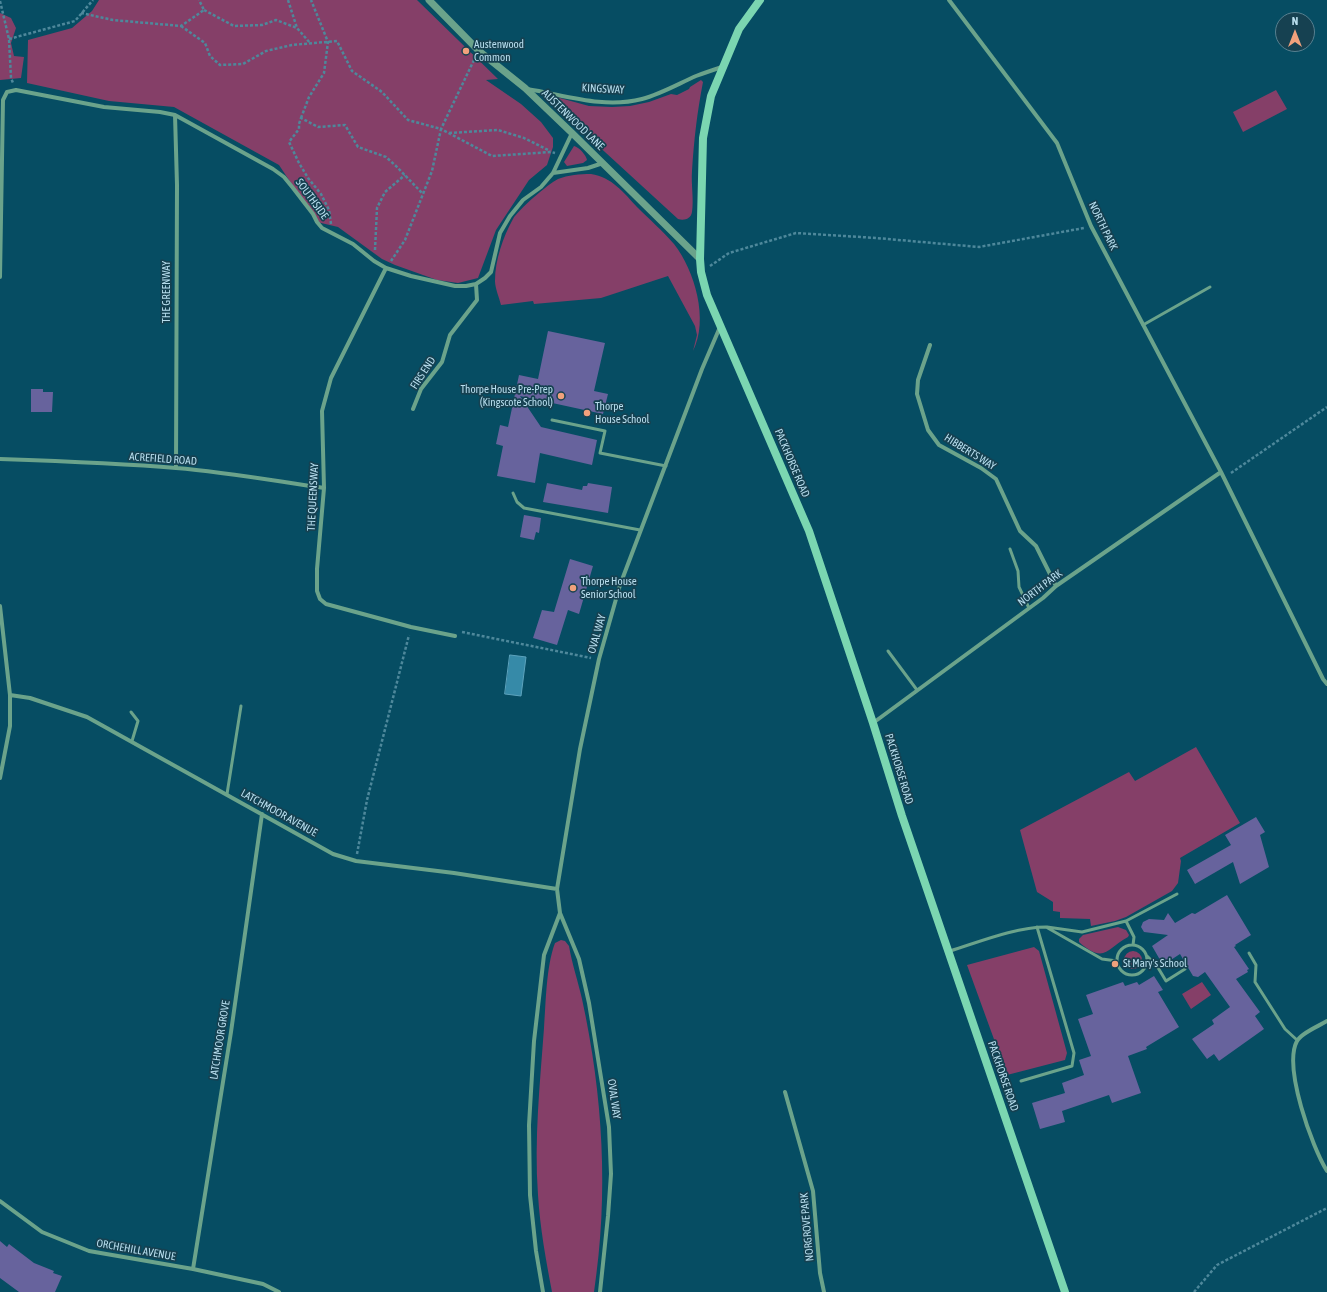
<!DOCTYPE html>
<style>
body{margin:0}
#map{position:relative;width:1327px;height:1292px;overflow:hidden;background:#064d63;font-family:"Asap Condensed",sans-serif}
canvas{display:block}
.north{position:absolute;left:1275px;top:12px;width:40px;height:40px;box-sizing:border-box;background:#164151;border:1px solid #578090;border-radius:50%;rotate:0deg;font-size:11px;font-weight:700;line-height:16px;text-align:center;color:#b8deee}
.north::after{content:'';display:block;margin:auto;width:14px;height:18px;background:#f1a17c;clip-path:polygon(50% 0,100% 100%,50% 72%,0 100%)}
</style>
<div id="map">
<canvas width="1327" height="1292"></canvas>
<div class="north">N</div>
</div>
<script>
const ctx = document.querySelector('canvas').getContext('2d');
ctx.lineJoin = 'round';
function paint(path, color) { ctx.fillStyle = color; ctx.fill(path, 'evenodd'); }
function strokePath(path, color, width, dash) { ctx.strokeStyle = color; ctx.lineWidth = width; ctx.lineCap = dash ? 'butt' : 'round'; ctx.setLineDash(dash || []); ctx.stroke(path); }
function write(font, color, halo, rows, align = 'center') {
  ctx.font = font + ' "Asap Condensed",sans-serif'; ctx.lineWidth = 3.5; ctx.setLineDash([]); ctx.textBaseline = 'middle'; ctx.strokeStyle = halo; ctx.fillStyle = color; for (const [text, x, y, turn = 0] of rows) {
    ctx.save(); ctx.translate(x, y); ctx.rotate((+turn || 0) * Math.PI / 180); ctx.textAlign = isNaN(turn) ? turn : align; if (halo) ctx.strokeText(text, 0, 0); ctx.fillText(text, 0, 0); ctx.restore();
  }
}
paint(new Path2D(`
 M99,0H417L498,79L486,80L521,104L541,122L553,138V147L547,165L529,180L496,230L478,278L458,283L437,280L395,265L382,259L338,227L317,222L279,165L174,107L109,101L27,83L28,40L72,28L92,11Z
 M0,13L11,18L16,28L11,43L14,56L24,57L21,78L0,80Z
 M701,80L703,82C697,113 694,140 692,171C691,184 694,200 692,212C691,219 684,221 678,219L545,97L546,95H549L589,106L612,107L630,106L649,102L671,94L677,95L689,89L690,87Z
 M1276,90L1287,109L1243,132L1233,112Z
 M574,146C579,147 586,155 587,160L583,163L567,166L564,162Z
 M591,174C612,177 624,193 637,207C649,219 663,231 674,244C695,271 709,320 693,351L697,335L695,326L668,276L601,298L534,304L533,301L501,305C499,297 495,288 495,281C495,260 503,237 513,219C518,210 548,184 558,179C568,175 580,174 591,174Z
 M1196,747L1240,823L1180,858L1181,861L1178,883L1172,891L1126,917L1115,921L1091,926L1090,919L1060,918V912L1053,911V902L1037,892L1020,830L1129,772L1135,781Z
 M1118,927L1126,930L1129,935L1128,937C1107,948 1105,965 1079,942V939L1083,935Z
 M561,940L565,941L569,946C572,964 578,981 582,999C603,1095 609,1194 594,1292H552C546,1260 540,1228 538,1195C534,1139 540,1083 544,1028C546,1002 546,967 555,943Z
 M1034,947L1039,951L1067,1053L1065,1060L1007,1075L967,965Z
 M1124 960a9 9 0 1 1 18 0a9 9 0 1 1-18 0Z
 M1202,982L1211,995L1191,1009L1182,994Z`), '#853f68');
const water = new Path2D(`
 M510,655L526,657L521,696L505,694Z`);
paint(water, '#368aa8');
strokePath(water, '#5da3bd', 1);
paint(new Path2D(`
 M548,331L605,343L594,391L608,394L603,414L520,396L541,427L597,440L592,465L540,453L535,483L497,476L503,446L496,444L500,425L508,427L519,375L538,379Z
 M31,389H43V392H53L52,412H31Z
 M547,483L582,490L583,486H587L588,483L612,487L608,513L543,502Z
 M524,515L541,518L539,533L536,532L534,540L520,537Z
 M570,559L593,566L579,614L568,610L557,645L533,638L542,610L554,612Z
 M1256,817L1265,832L1260,835L1269,867L1240,884L1233,862L1195,884L1187,870L1231,845L1225,835Z
 M1227,895L1251,935L1235,945L1236,946L1234,947L1249,969L1247,970L1248,972L1236,979L1260,1012L1255,1016L1264,1029L1219,1061L1214,1054L1207,1059L1192,1039L1214,1024L1212,1020L1230,1007L1205,972L1198,977L1193,976L1180,954L1163,965L1152,946L1168,935L1144,932L1141,927L1143,922L1149,919L1164,920L1168,913L1175,923L1192,913L1195,914Z
 M1154,976L1163,990L1158,992L1179,1027L1146,1047L1147,1049L1128,1056L1141,1093L1112,1103L1109,1095L1062,1111L1065,1122L1040,1129L1032,1103L1065,1093L1062,1083L1084,1075L1079,1060L1091,1056L1078,1019L1093,1014L1086,995L1123,982L1125,986L1137,982L1139,985Z
 M0,1241L7,1247L9,1244L34,1263L54,1271L53,1273L62,1276L55,1292H19L0,1278Z`), '#67639d');
strokePath(new Path2D(`
 M288,0L297,28L310,43
 M0,1L9,39L11,78L13,83
 M204,10L234,26L262,25L276,20L297,28
 M81,13L113,20L181,26L204,10L199,0
 M181,26L205,43L210,56L220,65L243,64L266,51L292,45L337,41L352,71L382,92L408,120L441,129L432,171L405,240L391,261
 M9,39L75,21L93,0
 M474,60L441,129L492,156L551,152L555,153
 M301,118L309,97L324,73L328,42L311,0
 M449,133L498,130L524,138L550,151
 M331,224L329,210L321,194L308,178L299,163L289,142L299,129V124L301,118L318,127L345,125L358,147L386,157L396,166L423,194
 M375,250L377,208L385,192L405,175
 M710,266L729,253L796,233L876,238L979,247L1084,228
 M1231,473L1327,407
 M462,632L591,658
 M357,854L367,800L409,635
 M1194,1292L1217,1265L1327,1208`), '#4e889b', 2.5, [3, 2]);
strokePath(new Path2D(`
 M1143,325L1210,287
 M552,420L605,431L600,453L666,466
 M513,493L517,502L524,508L640,530
 M1010,549L1018,571L1019,587L1029,608
 M888,651L917,690
 M131,712L138,721L132,741
 M227,794L241,706
 M1047,927L1082,932L1126,921
 M1117 960a15 15 0 1 1 30 0a15 15 0 1 1-30 0Z
 M1133,945L1134,937L1126,921L1177,894
 M950,951C979,942 1016,927 1046,927L1102,959L1117,961
 M1249,953L1256,965L1255,982L1285,1029L1297,1040
 M1147,956L1157,966L1166,981L1185,969
 M1021,1081L1072,1066L1074,1053L1037,927`), '#6ba38b', 3);
strokePath(new Path2D(`
 M949,0L1057,143L1091,226L1221,472L1323,679L1327,684
 M527,89C565,95 603,109 642,99C661,94 678,84 696,76C704,73 713,70 722,67
 M175,115L177,185L176,468
 M553,173L588,168L603,163
 M386,268L331,378L322,411L324,488L317,569V591L320,599L326,604L411,627L455,636
 M0,277L3,100L7,92L16,90L104,107L160,112L175,115L273,169L284,177L293,188L313,214L317,222L322,228L353,244L374,261L386,268L411,276L455,286H466L476,284L485,278L491,272L500,233L510,216L523,200L541,187L553,173L572,133
 M930,345L918,380L917,394L928,430L939,445L981,468L996,479L1020,531L1036,546L1056,586
 M413,409L421,389L442,362L450,335L477,300L476,284
 M0,459C59,461 118,463 176,468C226,472 275,481 324,488
 M0,606L10,695V726L0,778
 M10,695L30,698L87,717L333,854L356,861L454,873L557,889
 M873,723L1043,598L1056,586L1221,472
 M1327,1021C1319,1026 1301,1033 1297,1041C1283,1067 1312,1147 1327,1171
 M785,1092L813,1191L820,1273L824,1292
 M0,1201L42,1232L89,1251L193,1269L263,1284L279,1292
 M193,1269L231,1032L262,814
 M543,1292L536,1251L530,1195L529,1125L534,1041L544,955L560,913
 M600,1292L608,1216L611,1174L609,1127L589,1003L579,959L560,913L557,889L580,749L599,659L620,585L702,369L720,327`), '#6ba38b', 4);
strokePath(new Path2D(`
 M429,0L479,51L525,88L572,133L700,259`), '#6ba38b', 7);
strokePath(new Path2D(`
 M760,0L739,29L711,96L703,138L700,259L701,272L707,295L809,531L873,723L902,816L1065,1292`), '#7bd6b1', 8);
for (const [x, y, r, color] of [
 [466,51,4,"#f1a17c"],
 [561,396,4,"#f1a17c"],
 [587,413,4,"#f1a17c"],
 [573,588,4,"#f1a17c"],
 [1115,964,4,"#f1a17c"]
]) { const dot = new Path2D(); dot.arc(x, y, r, 0, 2 * Math.PI); ctx.fillStyle = color; ctx.fill(dot); strokePath(dot, '#164151', 1.5); }
write('11px', '#b8deee', '#164151', [
 ["Austenwood",474,45],
 ["Common",474,58],
 ["Thorpe House Pre-Prep",553,390,"right"],
 ["(Kingscote School)",553,403,"right"],
 ["Thorpe",595,407],
 ["House School",595,420],
 ["Thorpe House",581,582],
 ["Senior School",581,595],
 ["St Mary's School",1123,964]
], 'left');
write('11px', '#b8deee', '#164151', [
 ["KINGSWAY",603,89,3],
 ["AUSTENWOOD LANE",573,120,44],
 ["SOUTHSIDE",312,199,54],
 ["NORTH PARK",1103,226,64],
 ["THE GREENWAY",167,292,-90],
 ["FIRS END",423,373,-57],
 ["HIBBERTS WAY",970,452,32],
 ["ACREFIELD ROAD",163,459,4],
 ["PACKHORSE ROAD",792,463,67],
 ["THE QUEENSWAY",313,497,-87],
 ["NORTH PARK",1040,588,-37],
 ["OVAL WAY",597,634,-74],
 ["PACKHORSE ROAD",899,769,73],
 ["LATCHMOOR AVENUE",279,813,29],
 ["LATCHMOOR GROVE",220,1040,-81],
 ["PACKHORSE ROAD",1003,1076,71],
 ["OVAL WAY",614,1099,82],
 ["NORGROVE PARK",807,1227,-95],
 ["ORCHEHILL AVENUE",136,1250,10]
]);
</script>
